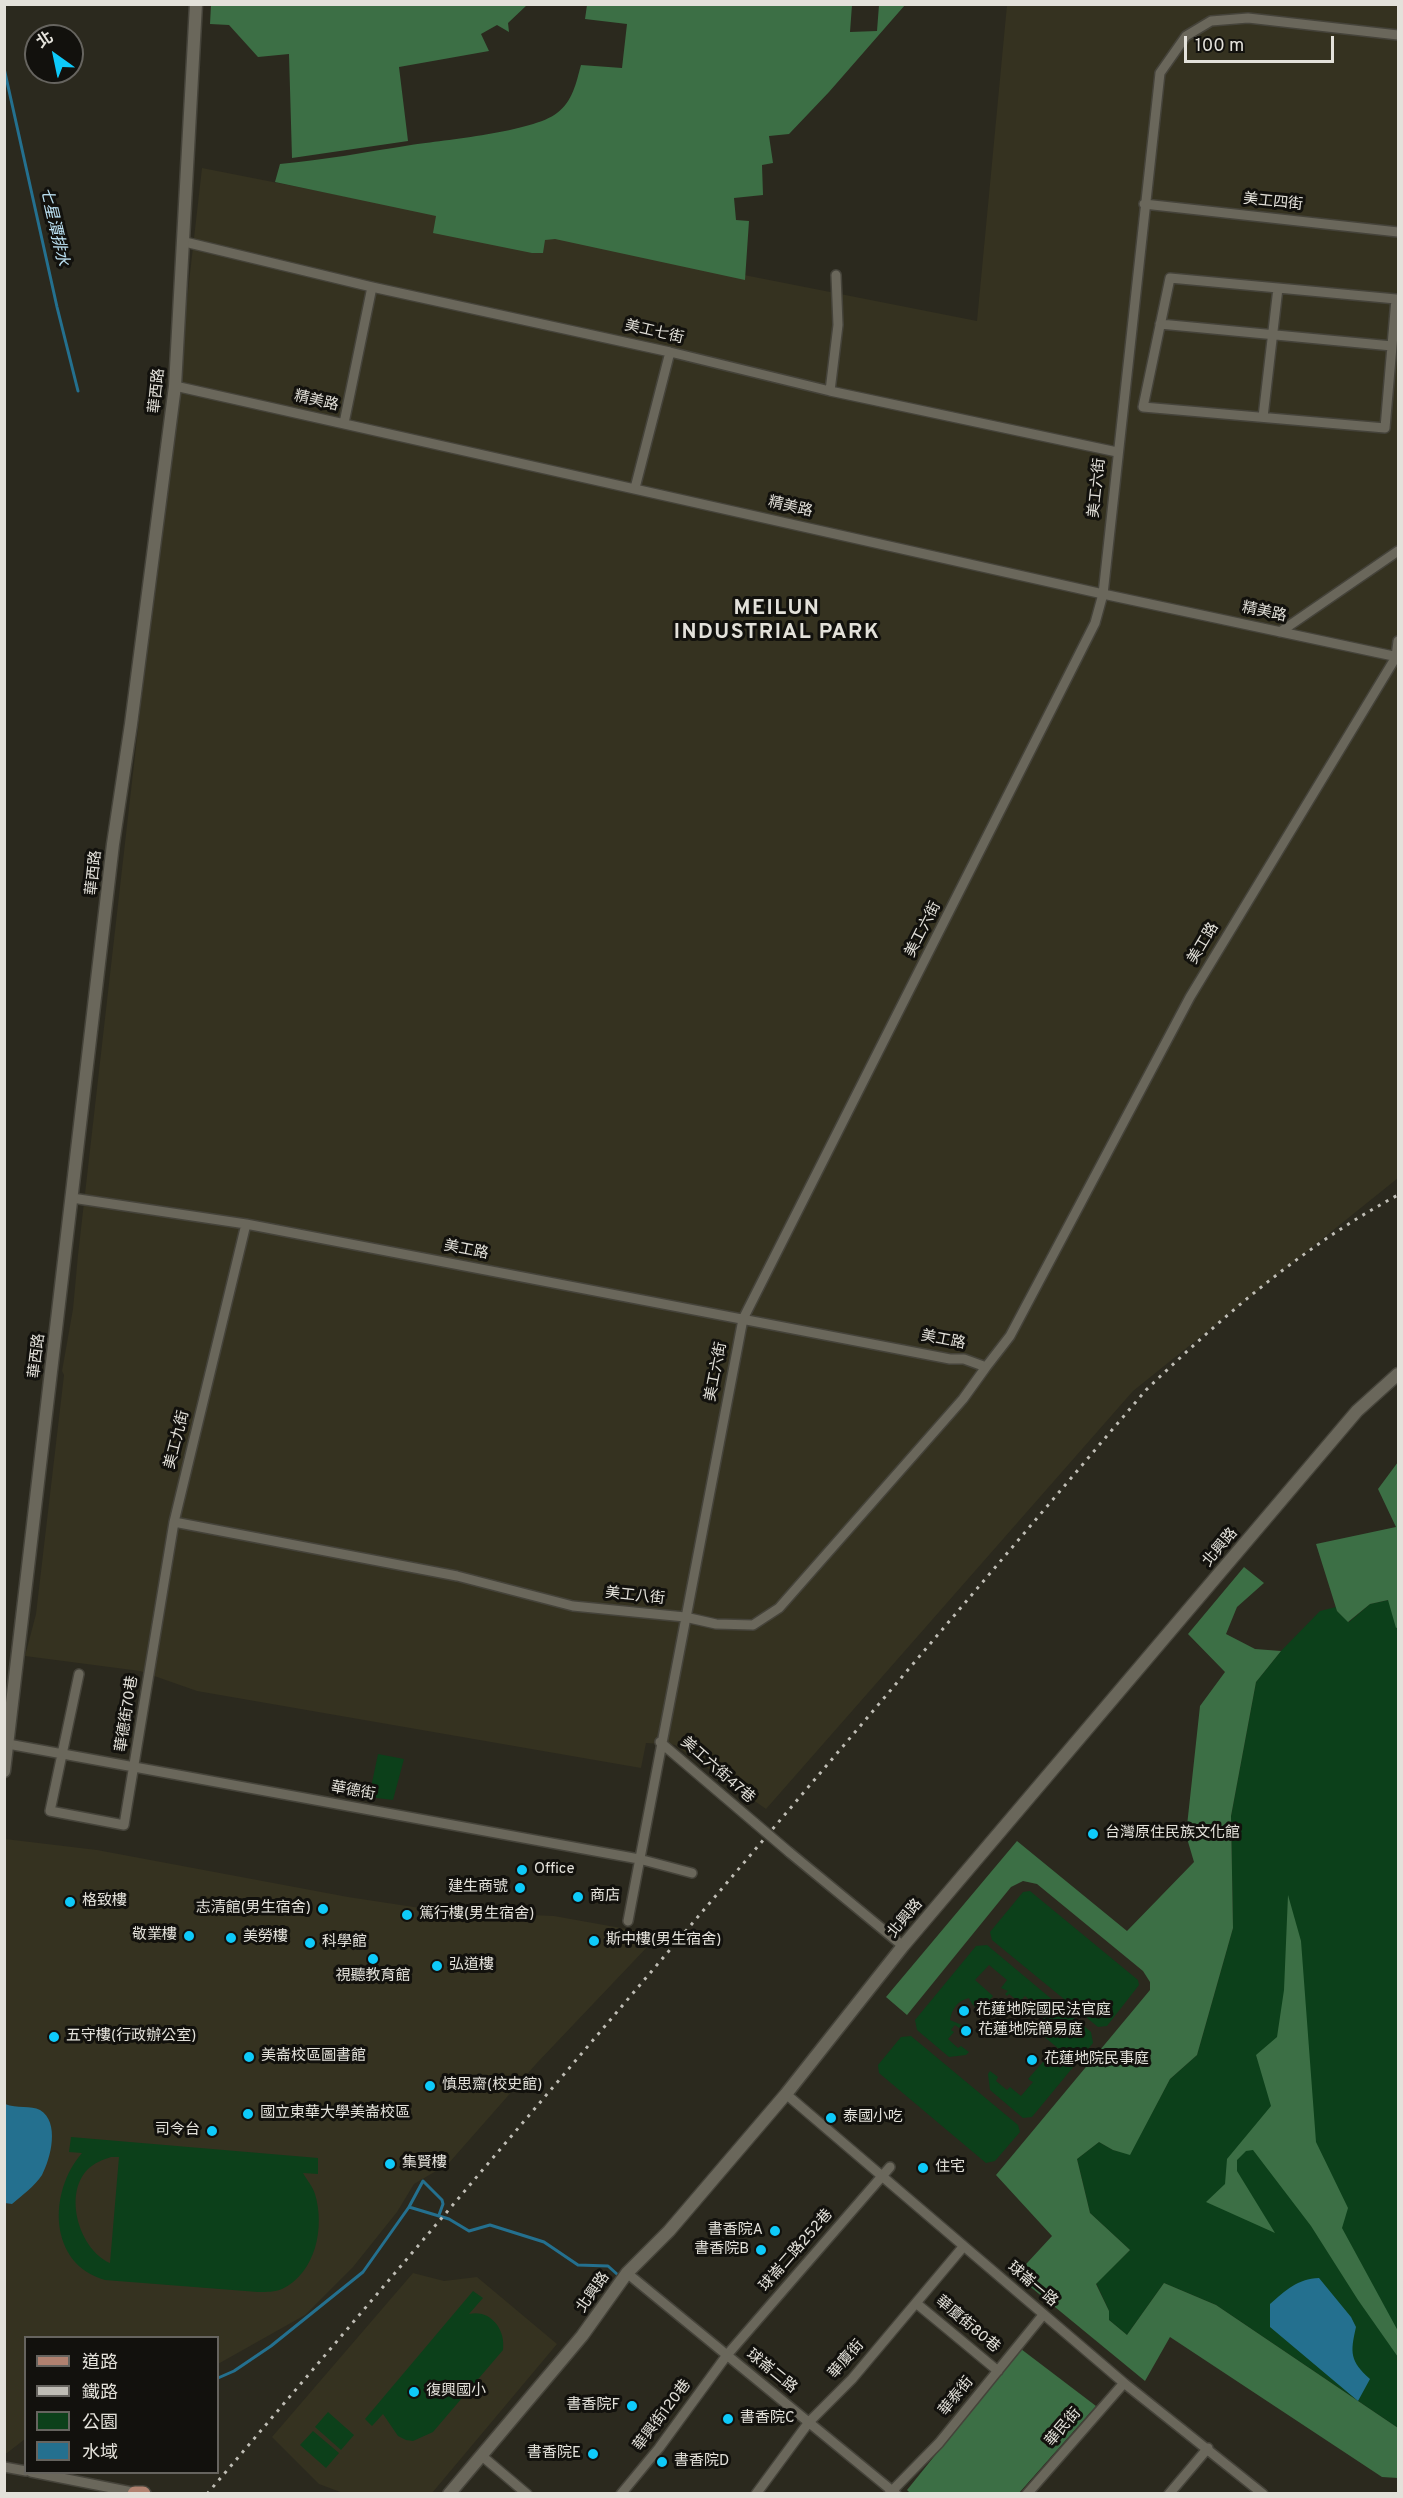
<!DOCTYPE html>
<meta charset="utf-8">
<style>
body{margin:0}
#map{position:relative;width:1403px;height:2498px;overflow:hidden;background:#2b291e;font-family:Overpass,"Noto Sans TC",sans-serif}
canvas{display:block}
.frame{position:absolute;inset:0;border:6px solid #e3e1da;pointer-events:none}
.legend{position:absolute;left:24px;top:2336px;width:195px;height:138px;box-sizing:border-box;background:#12110d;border:2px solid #66645f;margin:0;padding:8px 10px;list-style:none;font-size:18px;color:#e3e1da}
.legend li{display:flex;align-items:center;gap:12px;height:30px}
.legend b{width:30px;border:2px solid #66645f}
.north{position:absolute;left:24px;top:24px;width:60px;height:60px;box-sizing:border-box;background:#12110d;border:2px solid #66645f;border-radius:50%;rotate:327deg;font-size:16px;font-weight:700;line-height:24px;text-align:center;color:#e3e1da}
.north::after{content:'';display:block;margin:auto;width:21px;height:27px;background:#0ecafa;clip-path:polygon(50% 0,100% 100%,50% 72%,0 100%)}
.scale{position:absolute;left:1184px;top:36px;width:150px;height:27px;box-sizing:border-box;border:3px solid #e3e1da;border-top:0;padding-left:8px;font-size:18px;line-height:21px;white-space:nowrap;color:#e3e1da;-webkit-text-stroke:4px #12110d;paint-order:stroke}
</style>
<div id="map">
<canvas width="1403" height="2498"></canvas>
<div class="frame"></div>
<ul class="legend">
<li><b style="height:8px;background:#b0816f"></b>道路</li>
<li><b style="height:8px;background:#bfbdb5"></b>鐵路</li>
<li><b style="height:16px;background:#0c401a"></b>公園</li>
<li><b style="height:16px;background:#24708f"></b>水域</li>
</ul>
<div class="north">北</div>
<div class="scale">100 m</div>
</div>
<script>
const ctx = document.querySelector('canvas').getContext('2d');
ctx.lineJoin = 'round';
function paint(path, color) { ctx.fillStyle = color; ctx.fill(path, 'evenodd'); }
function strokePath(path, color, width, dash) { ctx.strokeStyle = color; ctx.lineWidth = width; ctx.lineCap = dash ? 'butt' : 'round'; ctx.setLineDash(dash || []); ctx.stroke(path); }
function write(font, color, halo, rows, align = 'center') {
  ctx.font = font + ' Overpass,"Noto Sans TC",sans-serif'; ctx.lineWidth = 6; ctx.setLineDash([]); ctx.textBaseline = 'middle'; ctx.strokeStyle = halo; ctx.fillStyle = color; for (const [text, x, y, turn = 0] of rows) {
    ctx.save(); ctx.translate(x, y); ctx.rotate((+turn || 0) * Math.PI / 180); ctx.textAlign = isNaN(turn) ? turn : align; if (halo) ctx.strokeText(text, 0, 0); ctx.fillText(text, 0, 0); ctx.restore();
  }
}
paint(new Path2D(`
 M1007,5H1398V1178L1133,1391L766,1809L675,1745L646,1743L641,1768L197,1691L140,1671L25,1656L36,1614L64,1375L62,1371L73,1309L78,1255L202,168L977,321Z
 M5,1839L97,1850L348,1897L440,1911L554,1916L643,1932L650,1944L536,2064L448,2164L414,2184L397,2212L353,2267L305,2315L218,2364V2338H26L25,2439L7,2453H5Z
 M413,2273L444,2281L477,2277L557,2344L432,2493H343L319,2484L272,2437Z`), '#353220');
paint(new Path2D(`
 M1398,1598V2428L1216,2305L1164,2283L1127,2335L1109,2320V2311L1096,2283L1130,2250L1090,2213L1077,2159L1099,2142L1113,2150L1130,2154L1170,2079L1197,2055L1233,1928L1231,1816L1256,1682L1281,1651L1320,1611L1336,1607L1337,1611L1349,1622L1370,1604Z
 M378,1754L404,1759L393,1800L369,1797Z
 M1030,1891L1138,1980L1139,1985L1107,2026L1098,2027L992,1940L990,1932L1023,1892Z
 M987,1945L1091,2032L1093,2043L1032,2117L1023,2118L990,2090L988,2074L990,2071L998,2077L996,2081L1007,2090L1010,2087L1021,2096L1033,2082L1028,2079L1049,2055L1053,2059L1060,2050L1040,2033L1043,2030L1040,2027L1043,2023L1041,2021L1046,2015L1025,1996L1019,2002L1009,1994L1007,1996L1005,1994L1008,1991L1001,1988L1007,1980L989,1965L975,1980L993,1996L980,2011L972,2004L969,1998C958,2001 952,2008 950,2020L962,2025L959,2028L955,2025L951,2030L954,2032L948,2039L958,2048L961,2046L969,2052L966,2055L949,2057L917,2030L915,2020L976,1946Z
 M911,2036L1018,2125L1020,2132L995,2161L986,2163L879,2073L878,2065L901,2037Z
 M71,2137L318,2158V2174L303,2173C307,2180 313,2187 315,2194C325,2227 316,2273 282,2289C275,2292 266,2292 258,2292L105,2280C48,2264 48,2192 82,2153L69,2152ZM111,2157H119L110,2263C80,2250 63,2196 87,2170C94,2163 102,2160 111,2157Z
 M473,2291L483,2298L469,2314C490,2309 506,2329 503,2350L433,2432L413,2441L406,2440L398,2436L383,2414L372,2426L365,2419Z
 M328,2412L354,2435L341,2450L315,2427Z
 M313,2431L339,2453L326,2468L300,2445Z`), '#0c401a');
paint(new Path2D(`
 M211,5V4L527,5L508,23L509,32L497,25L481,34L489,51L399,67L408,141L292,158L289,54L258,57L229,25L210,24Z
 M587,5H852L850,32L877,31L879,5H905L829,92L789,134L769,136L773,163L762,165L763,195L734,198L736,220L749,221L745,280L555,239L545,240L543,253H532L433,233L436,216L275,182L280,164C324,160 367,152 411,145C444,140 533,132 557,113C573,101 576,83 581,65L622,68L627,24L585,19Z
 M1398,1462V1627L1396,1628L1388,1600L1370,1604L1348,1622L1337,1611L1316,1544L1396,1527L1378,1489Z
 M1244,1567L1264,1583L1237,1607L1226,1634L1255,1649L1281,1651L1256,1682L1231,1816L1233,1928L1197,2055L1170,2079L1130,2155L1113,2150L1099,2142L1077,2159L1090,2213L1130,2250L1096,2284L1109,2311V2320L1127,2335L1164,2283L1216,2305L1398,2428V2478L1382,2477L1170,2337L1145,2381L1016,2275L1052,2236L996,2175L1150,1990V1982L1143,1971L1037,1884L1023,1881L1011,1887L907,2015L886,1997L1017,1841L1127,1931L1194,1862L1186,1835L1200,1706L1225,1672L1188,1634Z
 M1288,1895L1301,1941L1316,2142L1348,2208L1342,2228L1398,2331V2357L1358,2300L1311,2226L1253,2150L1246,2151L1237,2160V2171L1275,2233L1206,2202L1225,2184L1227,2159L1271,2106L1256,2055L1277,2037L1284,1990Z
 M1021,2349L1096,2406L1019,2493L911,2494L907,2490Z`), '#3c6f45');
paint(new Path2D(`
 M5,2104C17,2109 31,2105 40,2110C60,2122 51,2158 42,2175C35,2186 21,2196 12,2204L5,2203Z
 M1319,2278L1351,2317L1356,2327C1350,2353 1350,2361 1370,2379L1358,2401L1270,2327V2304C1286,2290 1297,2279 1319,2278Z`), '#24708f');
strokePath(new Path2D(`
 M4,68L57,307L78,391
 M409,2207L423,2181L442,2200L443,2204L439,2215
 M218,2378L234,2371L271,2346L363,2272L409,2207L449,2219L469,2231L490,2225L544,2242L578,2265L608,2266L618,2275`), '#24708f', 3);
const minor = new Path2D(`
 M1144,204L1398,232
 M185,242L372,287L670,352L830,391L1117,452
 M1160,324L1392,346
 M175,386L1103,594L1398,657
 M830,391L838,325L836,275
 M1263,417L1278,288L1396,299L1385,428L1143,407L1170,278L1278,288
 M344,423L372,287
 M635,488L670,352
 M1280,632L1398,551
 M72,1198L246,1224L950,1359H964L986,1367L1010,1336L1190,997L1396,657L1398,641
 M174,1522L457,1576L573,1606L685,1617L716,1624L753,1625L779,1608L963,1399L986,1367
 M79,1674L50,1811L124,1825L174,1522L246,1224
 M660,1742L755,1823
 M8,1744L639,1859L692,1873
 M789,1852L903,1946
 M628,1921L743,1319L1095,623L1103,594L1160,73L1186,36L1211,21L1248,18L1398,35
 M786,2094L1124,2383L1263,2494
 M627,2273L896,2494
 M916,2303L998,2371
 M482,2456L527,2494
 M4,2467L26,2471
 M31,2472L137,2493
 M621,2494L659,2448L727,2355L890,2167
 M756,2494L809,2422L852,2379L963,2247
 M889,2494L939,2443L1043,2315
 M1027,2494L1124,2383
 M1169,2494L1208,2448`);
const tertiary = new Path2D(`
 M4,1771L113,844L131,724L175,386L196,4
 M449,2494L582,2336L627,2273L669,2231L786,2094L903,1946L1357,1411L1398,1374`);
const primary = new Path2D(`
 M135,2494H143`);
strokePath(minor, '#45433a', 12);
strokePath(tertiary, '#45433a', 15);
strokePath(primary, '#45433a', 18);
strokePath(minor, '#6a675b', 9);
strokePath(tertiary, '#6a675b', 12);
strokePath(primary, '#b0816f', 15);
strokePath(new Path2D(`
 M207,2494L1146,1390C1223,1316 1303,1246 1398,1195`), '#bfbdb5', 3, [3, 6]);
const minorBridge = new Path2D(`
 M755,1823L789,1852`);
strokePath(minorBridge, '#45433a', 12, []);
strokePath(minorBridge, '#6a675b', 9);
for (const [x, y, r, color] of [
 [1093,1834,6,"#0ecafa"],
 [522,1870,6,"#0ecafa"],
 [520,1888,6,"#0ecafa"],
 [578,1897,6,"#0ecafa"],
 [70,1902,6,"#0ecafa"],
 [323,1909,6,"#0ecafa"],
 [407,1915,6,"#0ecafa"],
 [189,1936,6,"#0ecafa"],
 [231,1938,6,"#0ecafa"],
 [594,1941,6,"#0ecafa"],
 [310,1943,6,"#0ecafa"],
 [373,1959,6,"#0ecafa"],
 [437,1966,6,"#0ecafa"],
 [964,2011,6,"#0ecafa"],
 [966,2031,6,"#0ecafa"],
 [54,2037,6,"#0ecafa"],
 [249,2057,6,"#0ecafa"],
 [1032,2060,6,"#0ecafa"],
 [430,2086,6,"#0ecafa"],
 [248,2114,6,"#0ecafa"],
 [831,2118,6,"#0ecafa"],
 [212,2131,6,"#0ecafa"],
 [390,2164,6,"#0ecafa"],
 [923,2168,6,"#0ecafa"],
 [775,2231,6,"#0ecafa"],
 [761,2250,6,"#0ecafa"],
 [414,2392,6,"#0ecafa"],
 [632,2406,6,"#0ecafa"],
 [728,2419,6,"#0ecafa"],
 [593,2454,6,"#0ecafa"],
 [662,2462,6,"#0ecafa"]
]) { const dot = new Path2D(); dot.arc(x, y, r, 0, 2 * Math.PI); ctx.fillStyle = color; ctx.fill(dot); strokePath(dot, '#12110d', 2); }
write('15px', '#e3e1da', '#12110d', [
 ["美工四街",1273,203,6],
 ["美工七街",654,333,13],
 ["華西路",158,391,-84],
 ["精美路",316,402,13],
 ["美工六街",1098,488,-84],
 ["精美路",790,508,13],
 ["精美路",1264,613,12],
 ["華西路",95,873,-84],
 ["美工六街",924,930,-63],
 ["美工路",1204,944,-59],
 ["美工路",466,1251,11],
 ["美工路",943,1341,11],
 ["華西路",38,1356,-83],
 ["美工六街",717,1372,-79],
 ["美工九街",178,1440,-76],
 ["北興路",1221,1548,-50],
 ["美工八街",635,1597,6],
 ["華德街70巷",128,1714,-81],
 ["美工六街47巷",717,1771,41],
 ["華德街",353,1792,10],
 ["北興路",906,1919,-50],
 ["球崙二路252巷",797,2251,-49],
 ["球崙一路",1032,2285,40],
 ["北興路",594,2293,-55],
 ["華廈街80巷",967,2325,40],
 ["華廈街",847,2360,-49],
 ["球崙二路",771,2372,39],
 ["華泰街",957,2397,-51],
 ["華興街120巷",663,2416,-53],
 ["華民街",1064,2428,-49]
]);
write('15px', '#e3e1da', '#12110d', [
 ["台灣原住民族文化館",1105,1834],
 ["Office",534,1870],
 ["建生商號",508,1888,"right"],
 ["商店",590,1897],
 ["格致樓",82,1902],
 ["志清館(男生宿舍)",311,1909,"right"],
 ["篤行樓(男生宿舍)",419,1915],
 ["敬業樓",177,1936,"right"],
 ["美勞樓",243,1938],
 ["斯中樓(男生宿舍)",606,1941],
 ["科學館",322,1943],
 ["弘道樓",449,1966],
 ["視聽教育館",373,1977,"center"],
 ["花蓮地院國民法官庭",976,2011],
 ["花蓮地院簡易庭",978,2031],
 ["五守樓(行政辦公室)",66,2037],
 ["美崙校區圖書館",261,2057],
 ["花蓮地院民事庭",1044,2060],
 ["慎思齋(校史館)",442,2086],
 ["國立東華大學美崙校區",260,2114],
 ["泰國小吃",843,2118],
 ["司令台",200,2131,"right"],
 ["集賢樓",402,2164],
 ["住宅",935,2168],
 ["書香院A",763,2231,"right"],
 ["書香院B",749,2250,"right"],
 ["復興國小",426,2392],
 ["書香院F",620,2406,"right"],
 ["書香院C",740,2419],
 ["書香院E",581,2454,"right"],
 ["書香院D",674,2462]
], 'left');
write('italic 16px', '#bce2f4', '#12110d', [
 ["七星潭排水",53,227,77]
]);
ctx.letterSpacing = '1.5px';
write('bold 21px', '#e3e1da', '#12110d', [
 ["MEILUN",777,610],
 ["INDUSTRIAL PARK",777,634]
]);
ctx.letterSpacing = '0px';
</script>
